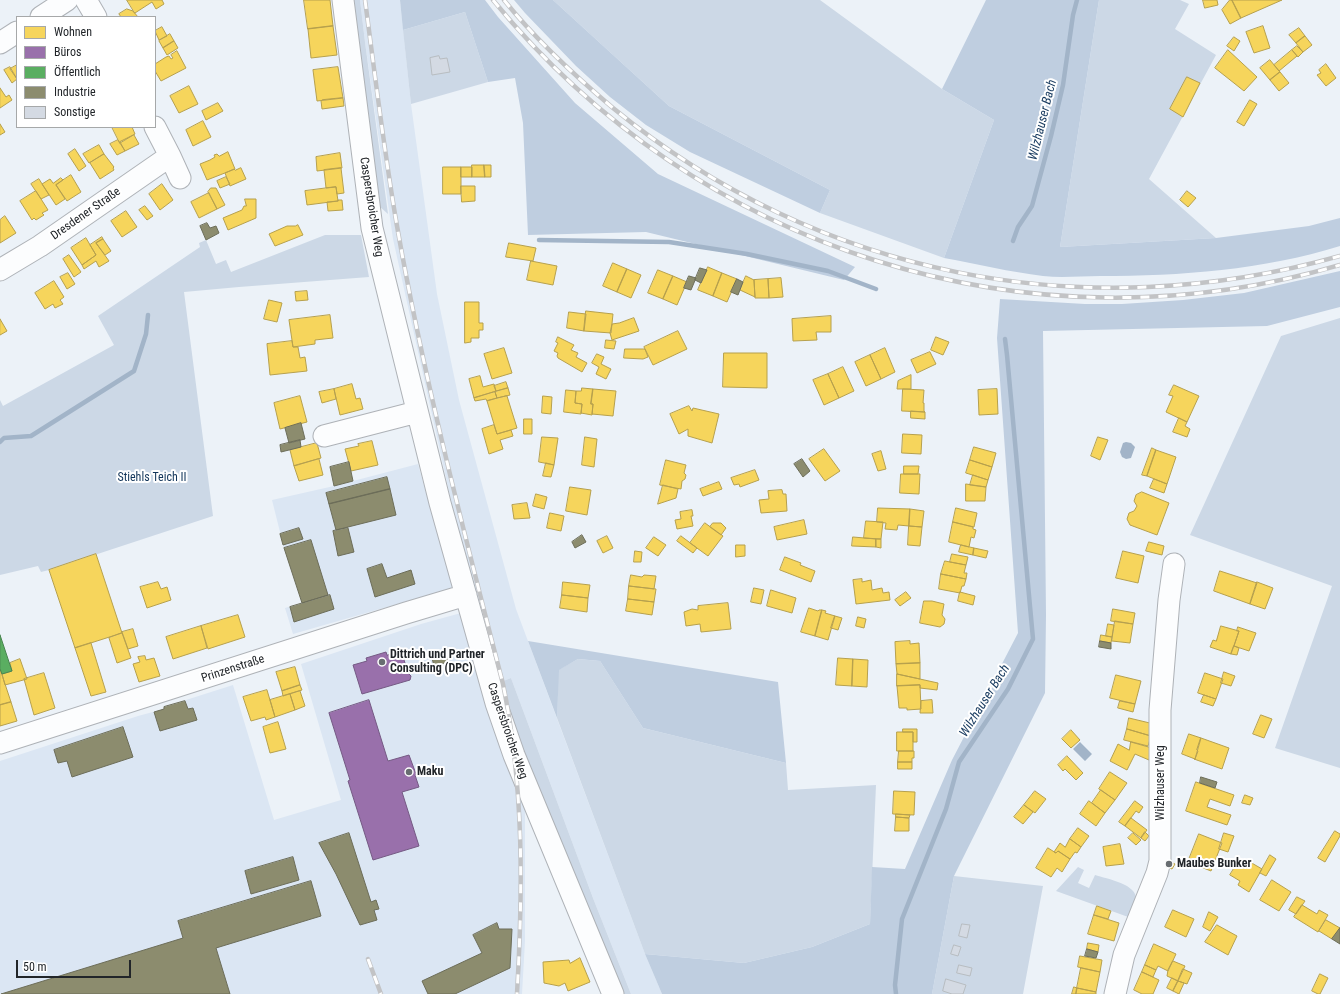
<!DOCTYPE html>
<meta charset="utf-8">
<style>
body{margin:0}
#map{position:relative;width:1340px;height:994px;overflow:hidden;background:#ecf2f8;font-family:"Roboto Condensed",sans-serif}
canvas{display:block}
.legend{position:absolute;left:16px;top:16px;width:140px;height:112px;box-sizing:border-box;background:#fff;border:1px solid #a6a8a9;margin:0;padding:5px 7px;list-style:none;font-size:12px;color:#212529}
.legend li{display:flex;align-items:center;gap:8px;height:20px}
.legend b{width:20px;border:1px solid #a6a8a9}
.scale{position:absolute;left:16px;top:960px;width:115px;height:18px;box-sizing:border-box;border:2px solid #212529;border-top:0;padding-left:5px;font-size:12px;line-height:14px;white-space:nowrap;color:#212529;-webkit-text-stroke:3px #fff;paint-order:stroke}
</style>
<div id="map">
<canvas width="1340" height="994"></canvas>
<ul class="legend">
<li><b style="height:11px;background:#f6d55c"></b>Wohnen</li>
<li><b style="height:11px;background:#9970ab"></b>Büros</li>
<li><b style="height:11px;background:#5aae61"></b>Öffentlich</li>
<li><b style="height:11px;background:#8c8c6e"></b>Industrie</li>
<li><b style="height:11px;background:#d4dae3"></b>Sonstige</li>
</ul>
<div class="scale">50 m</div>
</div>
<script>
const ctx = document.querySelector('canvas').getContext('2d');
ctx.lineJoin = 'round';
function paint(path, color) { ctx.fillStyle = color; ctx.fill(path, 'evenodd'); }
function strokePath(path, color, width, dash) { ctx.strokeStyle = color; ctx.lineWidth = width; ctx.lineCap = dash ? 'butt' : 'round'; ctx.setLineDash(dash || []); ctx.stroke(path); }
function write(font, color, halo, rows, align = 'center') {
  ctx.font = font + ' "Roboto Condensed",sans-serif'; ctx.lineWidth = 4; ctx.setLineDash([]); ctx.textBaseline = 'middle'; ctx.strokeStyle = halo; ctx.fillStyle = color; for (const [text, x, y, turn = 0] of rows) {
    ctx.save(); ctx.translate(x, y); ctx.rotate((+turn || 0) * Math.PI / 180); ctx.textAlign = isNaN(turn) ? turn : align; if (halo) ctx.strokeText(text, 0, 0); ctx.fillText(text, 0, 0); ctx.restore();
  }
}
paint(new Path2D(`
 M360,0H400L411,104L437,294L459,400L516,609L645,954L662,994H631L593,898L511,678L498,683L452,505L393,239L365,42Z
 M418,464L453,588L293,634L285,608L302,603L284,548L272,500L334,486Z
 M461,613L525,801V941L522,994H0V761L138,716L164,709V707L233,685L274,820L341,800L301,664L421,624Z`), '#dbe6f3');
paint(new Path2D(`
 M353,0H360L365,42L388,214L379,206Z
 M553,0H820L942,89L994,120L944,258L820,213L830,190L669,106Z
 M1099,0H1180L1189,4L1175,29L1216,55L1149,179L1216,238L1060,247Z
 M465,12L488,82L411,104L403,30Z
 M325,235H361L369,277L239,287L184,292L213,516L49,570L41,572L38,566L0,575V400L3,406L114,345L98,316L200,247L199,243L206,240L216,264L226,260L231,272Z
 M1340,318V768L1275,748L1332,586L1190,535L1281,336Z
 M578,659L600,661L643,728L786,763L788,790L876,785L870,924L812,947L744,963L645,954L557,718L558,670Z
 M511,678L593,898L631,994H618L535,790L498,683Z
 M1078,867L1084,870L1078,883L1089,888L1095,875C1107,879 1138,884 1136,900C1136,906 1132,912 1131,918L1056,891Z
 M954,876L1043,886L1023,994H932Z`), '#ccd8e6');
paint(new Path2D(`
 M400,0H485L498,17L575,103L658,174L855,267L844,280L646,232L528,235L523,123L515,78L488,82L465,12L403,30Z
 M514,0H553L669,106L830,190L820,213L690,152L646,125L610,97L576,66L525,13Z
 M986,0H1099L1060,247L1216,238L1309,226L1340,218V246C1263,270 1181,276 1100,276C1081,276 1062,278 1043,276C1010,272 977,264 944,258L994,120L942,89Z
 M1340,271V307L1267,326L1043,331L1046,615L1045,693L954,876L932,994H662L645,954L744,963L812,947L870,924L872,867L905,869L952,760L1018,633L997,338L1000,299L1085,304H1122L1183,300L1244,293Z
 M528,641L778,682L786,763L643,728L600,661L578,659L559,670L557,718Z`), '#bfcee0');
paint(new Path2D(`
 M1126,442L1131,443L1135,447L1131,458L1126,459L1122,457L1120,452L1123,443Z
 M1080,742L1092,754L1085,761L1073,749Z`), '#a2b4c8');
const homes = new Path2D(`
 M127,0H162L164,4L156,9L152,2L135,13Z
 M304,0H330L333,26L308,29Z
 M1203,0H1217L1218,5L1205,8Z
 M1230,0H1232L1241,18L1230,24L1222,10Z
 M1232,0H1282L1241,18Z
 M127,9L133,11L138,17H121L119,14Z
 M333,26L337,55L311,58L308,29Z
 M1263,26L1270,48L1254,53L1246,32Z
 M162,27L167,36L159,40L155,31Z
 M1299,28L1305,36L1296,43L1289,35Z
 M170,34L174,41L163,48L159,41Z
 M1305,36L1312,45L1303,52L1296,43Z
 M1234,37L1240,41L1234,51L1227,46Z
 M174,41L178,48L167,55L163,48Z
 M1297,46L1303,52L1298,57L1292,50Z
 M1228,50L1257,77L1244,91L1215,68Z
 M1292,50L1297,56L1279,71L1274,65Z
 M177,51L186,68L161,81L155,71V64L166,57L169,56L171,59L173,58L171,55Z
 M1270,60L1280,72L1270,80L1260,68Z
 M1326,64L1336,78L1326,86L1317,75L1321,73L1319,70Z
 M17,65V79L10,69Z
 M10,67L17,79L12,83L4,70Z
 M338,67L343,98L317,101L313,70Z
 M1280,72L1289,83L1279,91L1270,80Z
 M1187,77L1200,83L1183,117L1170,109Z
 M189,86L198,104L179,113L170,96Z
 M0,88L6,97L9,95L12,100L0,108Z
 M343,98L344,106L322,109L321,101L322,100Z
 M1250,100L1257,104L1244,126L1237,122Z
 M218,103L223,111L206,120L202,111Z
 M203,121L211,137L193,146L186,130Z
 M0,124L5,132L0,135Z
 M112,127H132L135,134L120,143Z
 M134,135L139,144L125,151L120,142Z
 M118,140L125,151L117,155L110,144Z
 M99,145L104,154L89,163L83,154Z
 M75,149L86,166L79,171L68,154Z
 M228,152L235,169L207,180L200,164L210,160L215,157L214,155L217,154L219,156Z
 M340,153L342,168L317,171L316,157Z
 M104,154L114,167L113,168L114,170L100,179L90,163Z
 M472,165H484L485,177H472Z
 M484,165H491V177H485Z
 M443,167H461V194H443Z
 M461,167H472V177H461Z
 M241,168L246,179L230,186L225,173L234,169L235,170Z
 M341,168L344,193L337,194L336,187L326,188L324,170Z
 M71,175L81,192L67,201L56,185Z
 M226,177L230,184L220,188L217,181Z
 M61,178L63,180L56,185L65,199L56,205L42,184L50,179L53,183Z
 M39,179L49,195L41,199L31,184Z
 M162,184L173,200L160,210L149,194Z
 M461,186H475V201L462,202Z
 M336,187L338,201L307,205L305,191Z
 M211,188H216L225,205L217,209L208,192Z
 M36,191L48,210L42,213L44,215L36,220L34,218L32,220L20,201Z
 M1187,191L1196,198L1188,207L1180,200Z
 M209,193L217,209L199,218L191,202Z
 M245,199H256V218L228,230L223,218L242,210L244,206H246Z
 M338,200H342L343,210L328,211L327,202L338,201Z
 M145,206L153,216L147,220L139,210Z
 M126,211L137,227L122,237L111,221Z
 M5,216L16,233L0,243V220Z
 M298,225L303,235L275,246L269,234L287,226H295Z
 M102,237L103,239L96,243L109,261L99,267L96,261L84,269L82,265L96,255L90,245Z
 M86,238L96,255L82,265L71,248Z
 M103,239L111,251L105,255L96,243Z
 M509,243L536,248L533,261L506,257Z
 M69,255L81,272L74,277L63,259Z
 M531,261L557,266L553,285L527,280Z
 M613,263L627,269L617,292L603,286Z
 M708,267L722,273L713,296L698,290Z
 M627,269L641,275L631,298L617,292Z
 M658,270L673,276L663,299L648,293Z
 M68,273L75,284L67,289L60,277Z
 M722,273L737,279L727,302L713,296Z
 M673,276L687,282L677,305L663,299Z
 M746,276L754,280L755,297L740,290Z
 M781,278L783,297L769,298L768,279Z
 M768,279L769,298H755L754,280Z
 M54,281L64,297L60,300L63,304L55,308L53,304L45,309L35,293Z
 M307,291L308,300L296,301L295,292Z
 M269,300L282,303L277,322L264,319Z
 M465,302H479V323H483V330H479V338H471V342L465,343Z
 M586,311L613,314L611,333L584,331Z
 M569,312L586,314L584,331L567,328Z
 M330,315L333,338L315,340V344L293,347L289,320Z
 M831,316V332H816L817,340L793,341L792,319Z
 M634,318L639,331L612,340L610,333L612,324L619,323Z
 M0,319L7,331L0,335Z
 M678,331L687,349L653,365L644,347Z
 M558,337L574,345L571,350L578,353L576,357L587,363L582,372L558,358L557,356L558,353L554,351L558,343L556,342Z
 M936,337L949,342L943,355L931,350Z
 M606,340L616,341L614,349L605,348Z
 M292,341L293,347H298L300,358L305,357L307,371L270,375L267,344Z
 M504,348L512,373L492,379L484,354Z
 M885,348L895,372L881,379L870,355Z
 M625,349H645L648,357L643,359L624,358Z
 M930,352L936,364L917,373L911,360Z
 M724,353H767V388L723,387Z
 M597,354L604,357L601,364L611,369L606,379L596,374L599,367L592,363Z
 M870,355L881,379L866,386L855,362Z
 M843,367L854,391L839,398L828,374Z
 M828,374L839,398L824,405L813,380Z
 M911,375V389H897L898,381Z
 M480,376L483,387L494,384L496,391L474,398L469,379Z
 M506,382L508,388L496,391L494,386Z
 M352,384L356,399L360,398L363,409L340,415L334,389Z
 M1174,385L1199,396L1187,422L1166,412L1173,396L1169,395Z
 M508,388L510,395L497,398L495,392Z
 M582,388L593,389L591,404H593L592,415L581,413L582,404L575,403L576,391H581Z
 M334,389L336,399L322,403L319,392Z
 M593,389L616,391L613,416L592,414L593,404H591Z
 M903,389L924,390L923,403H924V411L925,412L902,411Z
 M997,389L998,414L979,415L978,390Z
 M566,390L576,391L575,403L582,404L581,414L564,412Z
 M495,392L497,398L487,401L486,399L475,401L474,398Z
 M300,396L307,422L280,429L274,403Z
 M507,396L517,428L497,434L487,401Z
 M543,396L552,397L551,414L542,413Z
 M689,406L692,411L693,408L719,414L712,443L688,436V429L679,434L670,414Z
 M911,411L925,412V419L911,418Z
 M1179,418L1187,422L1185,426L1190,429L1187,437L1173,432Z
 M524,419H532V434H524Z
 M494,425L497,434L511,430L513,436L500,440L503,449L489,454L482,429Z
 M903,434L922,435L921,454L902,453Z
 M542,437L558,438L554,465L539,462Z
 M585,437L597,439L594,467L582,465Z
 M1098,437L1108,440L1100,460L1091,456Z
 M372,441L378,465L351,471L345,449L359,446L358,444Z
 M317,443L321,458L294,466L290,450Z
 M974,447L996,453L992,467L970,460Z
 M1152,448L1156,450L1147,476L1142,475Z
 M824,449L840,471L825,481L809,459Z
 M1156,450L1176,457L1167,484L1147,476Z
 M881,451L886,469L878,471L872,454Z
 M319,459L323,475L299,481L294,466Z
 M666,460L686,465L684,473L686,475L685,479L682,481L681,489L660,485Z
 M970,460L992,467L988,480L966,473Z
 M546,463L554,465L551,477L543,476Z
 M904,466H919L918,474H904Z
 M755,470L759,480L740,487L739,484L734,485L731,478Z
 M901,474H920L919,494L900,493Z
 M973,475L988,480L986,487L970,485Z
 M1154,479L1167,484L1164,493L1150,488Z
 M719,482L722,489L703,496L700,489Z
 M966,484L986,487L985,501H966Z
 M663,485L678,489L676,498L658,504Z
 M570,487L591,490L587,515L566,511Z
 M782,490L783,494H786L787,511L761,513L759,500L769,499L768,491Z
 M1142,492L1169,503L1157,535L1130,525L1127,519L1129,513L1134,511L1137,506L1134,501L1136,495Z
 M536,494L547,497L544,509L533,506Z
 M527,503L530,518L514,519L512,505Z
 M878,508L910,509L909,526L898,525L897,530L885,529L886,523L877,522Z
 M956,508L977,513L974,527L953,522Z
 M910,509L924,511L922,527L909,526Z
 M692,510L693,516H691L693,526L677,529L675,520L681,519L680,512Z
 M550,513L564,516L561,531L547,528Z
 M804,520L807,534L777,540L774,527Z
 M866,521L883,522L881,539L864,538Z
 M953,522L973,527V529L976,530L974,538L971,537L969,547L949,542Z
 M705,523L723,536L708,556L690,543Z
 M713,523H721L726,528L721,535L710,527Z
 M909,526L922,527L920,546L908,545Z
 M607,536L613,548L603,553L597,541Z
 M681,536L697,548L693,553L677,541Z
 M654,537L666,545L658,556L646,548Z
 M853,537L876,539V547L852,546Z
 M876,539H881V548L876,547Z
 M1149,542L1164,546L1162,555L1146,551Z
 M736,545H745V556L736,557Z
 M961,545L974,548L973,555L959,552Z
 M974,548L988,551L986,558L973,555Z
 M635,551L642,552L641,562H634Z
 M1123,551L1144,556L1138,583L1116,578Z
 M96,554L122,633L75,648L49,570Z
 M952,554L968,557L966,565L950,562Z
 M785,557L801,563L800,565L815,571L811,582L780,570Z
 M945,561L966,565L964,573H967L966,579L941,574Z
 M1220,571L1257,583L1250,604L1214,591Z
 M941,574L966,579L964,586H962L960,593L939,589Z
 M631,575L642,577L644,575L656,576L654,589L629,586Z
 M862,579V582L871,580L872,590L882,588L883,593L889,592L890,600L856,604L853,580Z
 M158,582L161,589L167,587L171,600L147,608L140,587Z
 M563,582L590,585L588,598L562,595Z
 M1257,582L1273,588L1265,609L1250,604Z
 M629,586L656,589L654,602L628,599Z
 M754,588L764,590L761,604L751,602Z
 M771,590L796,598L792,613L767,606Z
 M906,592L911,598L900,606L895,600Z
 M960,592L975,596L973,605L958,601Z
 M562,595L588,598L587,612L560,608Z
 M628,599L654,602L652,615L626,611Z
 M924,601H932L944,604L942,615L945,619L944,624L940,627L920,623Z
 M728,603L731,629L701,632L700,624L686,626L684,612L692,609L698,610V606Z
 M809,608L818,611L819,610H822L815,636L801,632Z
 M1113,609L1135,613L1133,624L1111,621Z
 M822,610L826,611L825,613L835,616L828,640L815,636Z
 M238,615L245,637L208,649L201,626Z
 M835,616L842,618L838,630L831,628Z
 M858,617L866,619L864,628L856,626Z
 M1115,621L1133,624L1130,643L1112,641Z
 M1108,624L1114,625L1112,637L1106,636Z
 M201,626L207,648L173,659L166,637Z
 M1221,626L1239,631L1231,654L1210,647L1213,640L1216,641Z
 M1238,627L1256,633L1249,651L1234,646L1239,631H1237Z
 M133,629L138,646L128,649L122,632Z
 M122,633L131,658L117,663L109,638Z
 M1101,635L1112,637L1111,643L1100,641Z
 M910,641V644L919,643L920,663L896,664L895,642Z
 M91,643L106,692L91,696L75,648Z
 M1234,646L1239,648L1237,655L1231,654Z
 M145,656L146,660L154,658L160,676L139,682L133,664L140,662L138,657Z
 M838,658L853,659L852,686L836,685Z
 M20,659L27,679L5,685L2,674L12,671L10,663Z
 M853,659L868,660L867,687L852,686Z
 M920,663V679L897,674L896,664Z
 M295,667L300,685L282,691L276,672Z
 M0,669L11,702L0,705Z
 M1224,672L1235,676L1231,686L1221,683Z
 M44,673L55,708L34,715L24,679Z
 M1205,673L1223,679L1216,699L1198,693Z
 M897,674L938,683L937,690L920,688V685L897,686Z
 M1116,675L1141,681L1135,704L1110,698Z
 M300,685L302,690L283,696L282,691Z
 M920,685L921,709L907,710V708H899L897,686Z
 M267,690L275,717L266,720L265,717L251,721L243,697Z
 M300,691L305,706L295,710L290,694Z
 M290,694L295,710L275,717L270,700Z
 M1204,695L1216,699L1213,706L1201,702Z
 M932,700L933,713H920L921,701Z
 M1120,701L1135,704L1133,712L1118,708Z
 M11,702L17,721L0,726V705Z
 M1261,715L1272,719L1264,738L1253,734Z
 M1129,718L1154,724L1151,736L1127,729Z
 M278,722L286,749L270,753L263,727Z
 M903,729H917V742H913V732H903Z
 M1127,729L1151,736L1148,746L1124,740Z
 M1071,730L1080,740L1071,748L1062,739Z
 M897,732H913V751H897Z
 M1189,734L1201,738L1195,759L1182,754Z
 M1201,738L1229,748L1222,769L1194,759H1195L1198,751L1197,750Z
 M1131,742L1152,748L1149,760L1135,754L1127,770L1110,761L1118,744L1129,750Z
 M899,751H914V758H912V762H898Z
 M1067,756L1083,773L1076,780L1065,769L1063,771L1058,765Z
 M898,762H912V769H898Z
 M1110,772L1127,783L1115,800L1099,789Z
 M1196,782L1234,795L1230,806L1210,799L1207,807L1231,815L1227,825L1186,811Z
 M1101,790L1115,800L1105,813L1092,803Z
 M894,791L915,792L914,815L893,814Z
 M1035,791L1046,799L1035,813L1024,805Z
 M1245,795L1253,798L1250,805L1242,803Z
 M1089,801L1105,813L1096,826L1080,814Z
 M1135,801L1143,807L1139,813L1136,811L1125,826L1119,822Z
 M1024,805L1033,812L1023,824L1014,817Z
 M896,814L910,815L909,818L896,817Z
 M896,817L909,818V831H895Z
 M1131,818L1147,830L1141,838L1125,826Z
 M1078,828L1089,836L1081,847L1070,839Z
 M1335,831L1340,834V836L1325,862L1318,858Z
 M1145,832L1149,836L1145,841L1141,838Z
 M1133,833L1141,840L1136,845L1128,838Z
 M1224,833L1234,836L1228,852L1219,849Z
 M1199,834L1222,843L1211,871L1188,862Z
 M1070,839L1081,847L1077,853L1075,852L1070,859L1058,851L1056,853L1054,852L1060,843L1065,847Z
 M1120,844L1124,864L1106,866L1103,847Z
 M1048,848L1056,853L1058,851L1070,859L1062,872L1057,868L1051,877L1036,868Z
 M1270,855L1276,859L1266,876L1260,873Z
 M1240,859L1249,865L1250,862L1262,869L1249,892L1238,885L1240,881L1230,875Z
 M1166,860L1175,864L1172,869L1163,865Z
 M1272,880L1291,892L1279,911L1260,900Z
 M1297,897L1305,901L1296,914L1289,910Z
 M1302,905L1317,914L1319,910L1328,915L1318,932L1294,917Z
 M1097,906L1111,911L1108,919L1094,915Z
 M1173,910L1194,919L1186,937L1165,927Z
 M1209,912L1218,917L1210,931L1203,927Z
 M1094,915L1119,923L1114,941L1088,934Z
 M1326,920L1340,928L1332,939L1319,931Z
 M1217,925L1237,936L1228,955L1205,942Z
 M1088,943L1099,945L1098,952L1087,949Z
 M1154,944L1176,954L1168,971L1158,966L1156,970L1145,965Z
 M1080,956L1102,960L1100,972L1078,967Z
 M580,958L590,982L568,991L565,983L559,986L544,983L543,962L569,960L570,963Z
 M1173,961L1185,966L1178,981L1167,976L1168,970Z
 M1145,965L1156,970L1153,977L1142,972Z
 M1081,968L1100,972L1096,992L1077,988Z
 M1183,969L1192,973L1187,984L1178,981Z
 M1142,972L1159,980L1153,994H1142L1134,990Z
 M1320,974L1328,978L1320,994H1318L1312,991Z
 M1172,978L1178,981L1173,991L1167,988Z
 M1178,981L1184,983L1179,994L1173,991Z
 M1074,987L1077,988L1076,994H1072Z
 M1077,988L1096,992V994H1076Z`);
paint(homes, '#f6d55c');
strokePath(homes, '#b6a04d', 1);
const offices = new Path2D(`
 M401,650L408,673L411,676L410,680L362,694L353,665L367,661L366,658L386,652L387,655Z
 M369,700L388,761L409,755L416,774L415,775L419,787L402,792L419,846L373,860L348,781L350,780L329,713Z`);
paint(offices, '#9970ab');
strokePath(offices, '#755a84', 1);
const public = new Path2D(`
 M0,635L12,671L2,674L0,669Z`);
paint(public, '#5aae61');
strokePath(public, '#498550', 1);
const industry = new Path2D(`
 M207,223L210,228L216,226L219,233L206,240L200,226Z
 M700,268L707,270L701,283L695,280Z
 M689,276L696,278L691,290L684,288Z
 M737,279L743,282L738,295L731,292Z
 M301,423L305,439L289,443L285,428Z
 M300,440L301,447L281,452L280,445Z
 M802,459L810,471L803,477L794,464Z
 M349,462L353,481L334,486L330,467Z
 M387,477L390,489L329,504L326,493Z
 M390,489L396,515L336,530L329,504Z
 M299,528L303,539L283,545L280,534Z
 M348,528L354,552L338,556L333,531Z
 M582,535L586,542L575,548L572,542Z
 M311,540L328,595L302,603L284,548Z
 M382,564L387,578L411,570L415,584L375,597L367,569Z
 M330,595L334,609L294,622L290,607Z
 M1100,641L1111,643V649L1099,647Z
 M445,650L448,662L434,666L431,654Z
 M185,701L188,709L193,708L197,720L160,731L154,712L164,709V707Z
 M123,727L133,757L72,777L67,761L58,763L54,750Z
 M1201,777L1217,782L1215,788L1200,783Z
 M349,833L371,902L376,900L379,909L374,910L377,920L360,925L336,874L319,843Z
 M293,857L299,880L251,894L245,871Z
 M311,881L321,916L216,948L230,994H1L183,938L178,921Z
 M497,923L499,929H512L510,968L455,994H428L422,981L482,953L473,935Z
 M1340,928V944L1332,939Z
 M1087,949L1098,952L1096,958L1085,956Z`);
paint(industry, '#8c8c6e');
strokePath(industry, '#6c6d59', 1);
strokePath(new Path2D(`
 M539,240L669,242L747,254L828,271L876,289
 M1013,241L1018,227L1032,206L1051,136L1063,85L1073,15L1077,0
 M0,442L4,438L31,436L134,371L146,334L148,315
 M896,994L895,985L902,919L946,809L959,762L1008,689L1033,639L1007,355L1005,339`), '#a2b4c8', 4.5);
const building = new Path2D(`
 M439,56L440,59L447,58L450,72L432,75L430,58Z
 M962,924L970,925L967,938L959,936Z
 M954,945L961,947L958,956L951,954Z
 M959,965L972,968L970,976L957,973Z
 M946,979L966,985L963,994H952L943,991Z`);
paint(building, '#d4dae3');
strokePath(building, '#b8bdc1', 1);
const minor = new Path2D(`
 M86,0L96,17
 M343,0L372,228L440,503L496,703L514,755L613,994
 M41,17L67,0
 M0,43L17,32
 M170,156L180,178
 M0,270L40,246L170,156L155,127
 M324,436L417,412
 M0,743L406,613L466,595
 M1115,994L1124,955L1157,873L1160,861V710L1169,600L1174,564`);
strokePath(minor, '#aeb2b7', 23);
strokePath(minor, '#fcfdfe', 21);
const rail = new Path2D(`
 M365,0C375,75 384,151 397,226C424,380 464,532 503,684C524,786 523,890 517,994
 M493,0C697,250 1029,357 1340,265
 M504,0C536,40 574,75 613,108C819,277 1085,328 1340,256
 M368,959L381,994`);
strokePath(rail, '#c2c3c5', 4.5);
strokePath(rail, '#fff', 3, [9]);
for (const [x, y, r, color] of [
 [382,662,4,"#686d71"],
 [409,772,4,"#686d71"],
 [1169,864,4,"#686d71"]
]) { const dot = new Path2D(); dot.arc(x, y, r, 0, 2 * Math.PI); ctx.fillStyle = color; ctx.fill(dot); strokePath(dot, '#fff', 1.5); }
write('12px', '#212529', '#fff', [
 ["Caspersbroicher Weg",371,207,81],
 ["Dresdener Straße",86,214,-35],
 ["Prinzenstraße",233,669,-18],
 ["Caspersbroicher Weg",507,731,71],
 ["Wilzhauser Weg",1161,783,-90]
]);
write('12px', '#113459', '#fff', [
 ["Stiehls Teich II",152,478]
]);
write('bold 12px', '#212529', '#fff', [
 ["Dittrich und Partner",390,655],
 ["Consulting (DPC)",390,669],
 ["Maku",417,772],
 ["Maubes Bunker",1177,864]
], 'left');
write('italic 13px', '#16395e', '#fff', [
 ["Wilzhauser Bach",1043,120,-76],
 ["Wilzhauser Bach",985,701,-58]
]);
</script>
